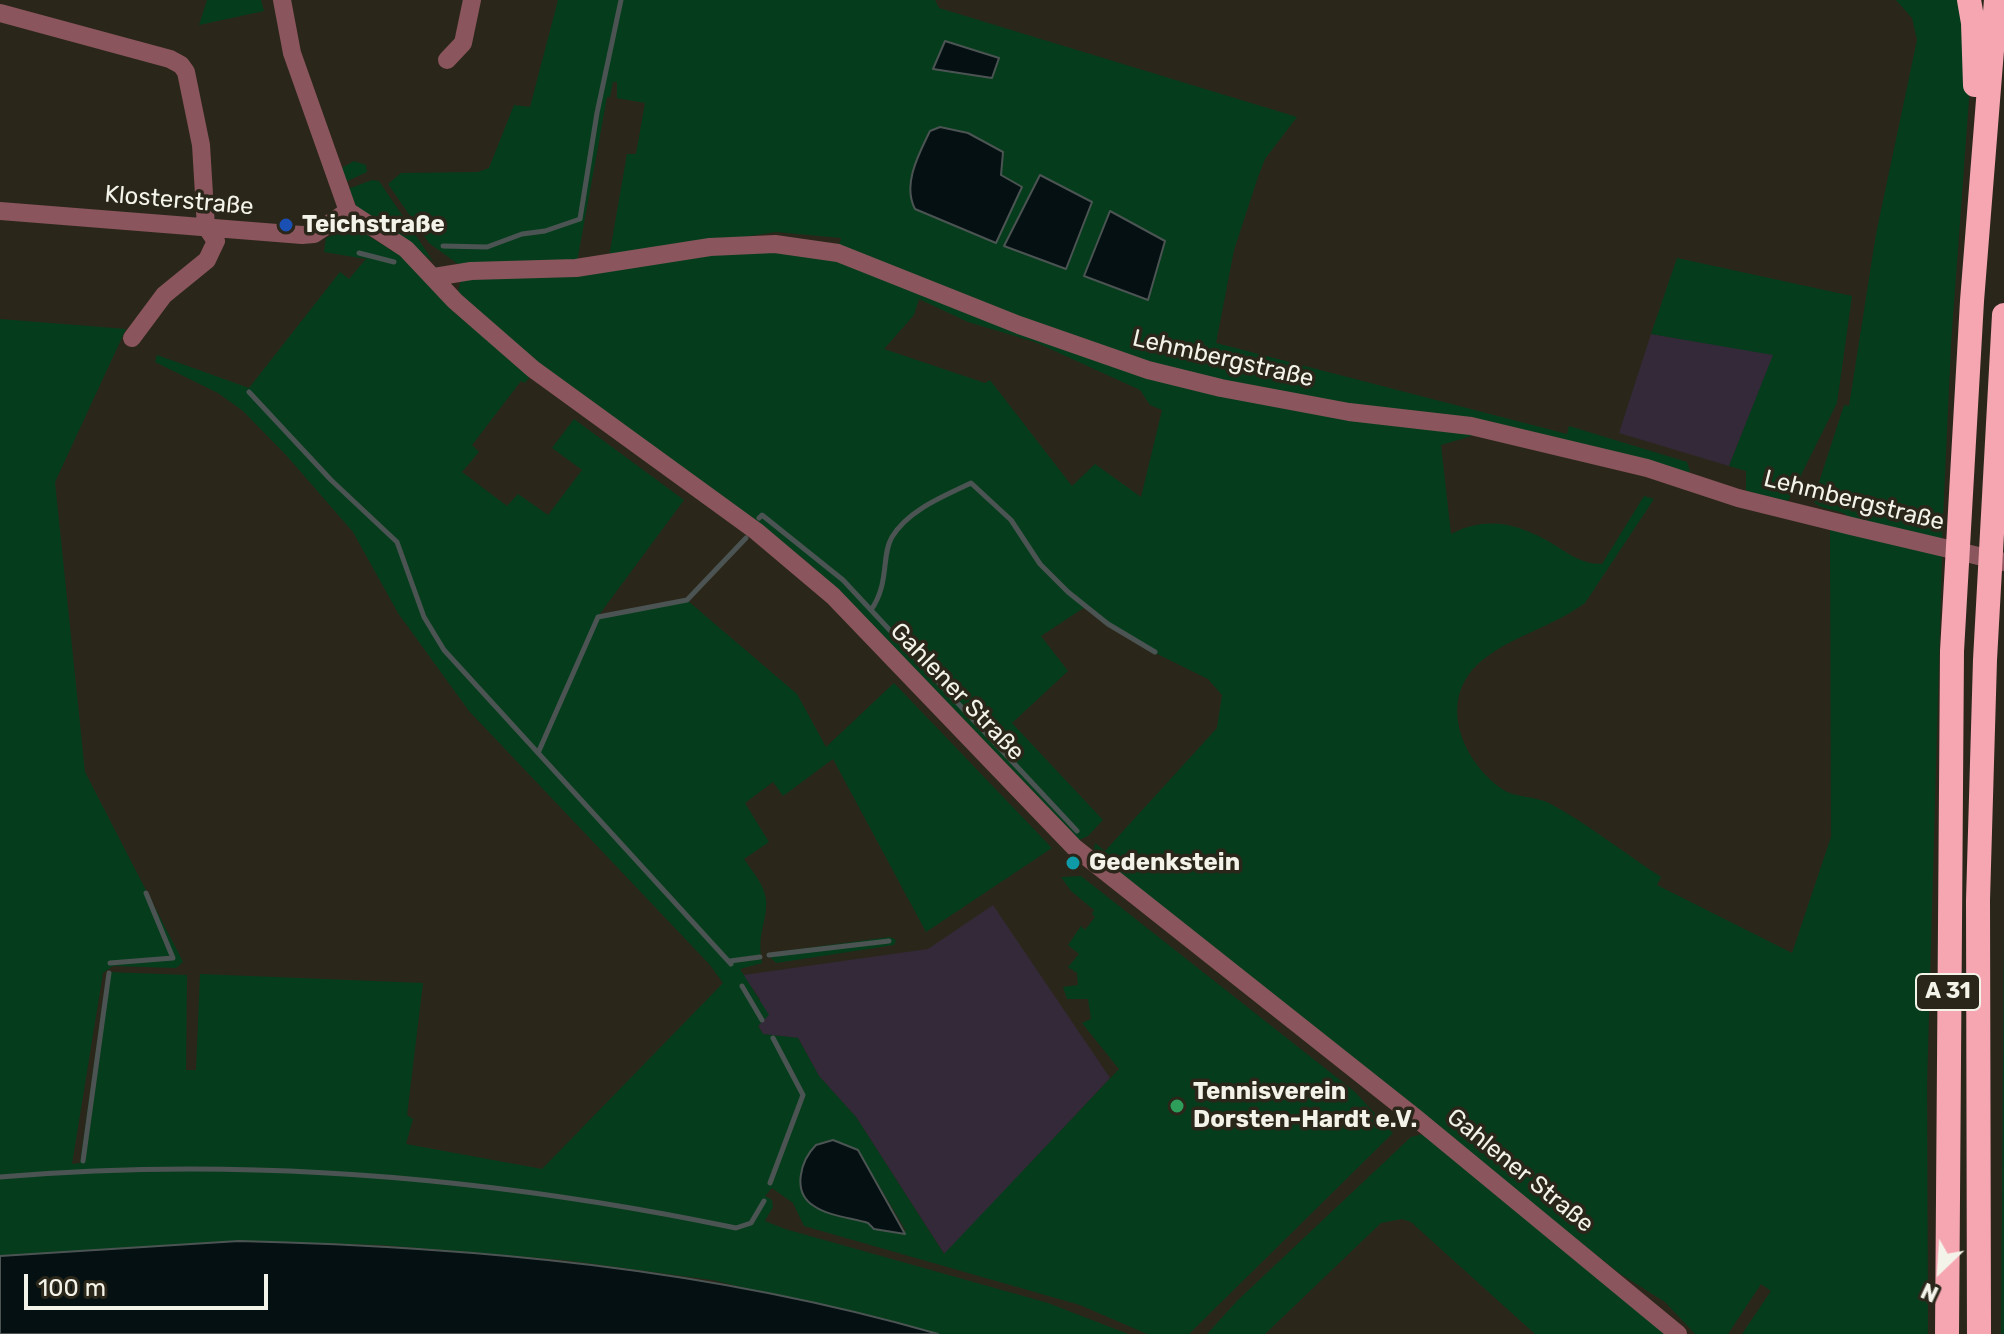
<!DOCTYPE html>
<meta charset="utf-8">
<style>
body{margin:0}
#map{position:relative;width:2004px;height:1334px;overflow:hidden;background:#2a271a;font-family:Rubik,sans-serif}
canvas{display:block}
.north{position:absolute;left:1900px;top:1230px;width:80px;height:80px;-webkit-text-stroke:6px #2a271a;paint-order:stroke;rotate:205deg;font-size:22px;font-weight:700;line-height:32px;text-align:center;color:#f4f3ea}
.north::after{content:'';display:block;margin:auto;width:28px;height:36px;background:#f4f3ea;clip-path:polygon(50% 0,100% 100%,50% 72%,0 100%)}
.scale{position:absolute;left:24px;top:1274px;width:244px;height:36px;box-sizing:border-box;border:4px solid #f4f3ea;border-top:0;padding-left:10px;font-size:24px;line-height:28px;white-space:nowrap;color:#f4f3ea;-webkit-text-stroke:6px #2a271a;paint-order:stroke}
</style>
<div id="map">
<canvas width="2004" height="1334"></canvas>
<div class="north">N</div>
<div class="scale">100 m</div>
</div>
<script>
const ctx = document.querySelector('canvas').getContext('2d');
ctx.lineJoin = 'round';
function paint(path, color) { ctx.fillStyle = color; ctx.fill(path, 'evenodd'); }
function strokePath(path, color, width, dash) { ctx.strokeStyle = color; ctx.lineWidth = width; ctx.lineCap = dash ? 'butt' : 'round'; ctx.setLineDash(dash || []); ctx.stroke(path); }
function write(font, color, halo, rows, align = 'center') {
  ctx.font = font + ' Rubik,sans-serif'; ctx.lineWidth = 7; ctx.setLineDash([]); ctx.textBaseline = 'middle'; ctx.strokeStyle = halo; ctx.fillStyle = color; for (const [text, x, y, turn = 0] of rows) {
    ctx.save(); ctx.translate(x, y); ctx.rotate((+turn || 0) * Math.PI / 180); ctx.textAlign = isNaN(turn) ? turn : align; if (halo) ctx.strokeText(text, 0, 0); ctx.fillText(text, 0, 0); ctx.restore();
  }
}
paint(new Path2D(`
 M1651,334L1774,354L1729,466L1619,433Z
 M993,905L1110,1078L945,1255L856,1117L819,1076L798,1038L763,1034L758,1025L760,999L743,975L928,949Z`), '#342938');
paint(new Path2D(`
 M207,0H261L264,11L199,25Z
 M558,0H935L939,8L1297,117L1265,159L1258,177L1234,250L1216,343L1567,434L1569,426L1687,462L1690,471L1688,474L1326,404L1146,364L838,249L841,238L776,232L609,257L627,154H636L645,103L617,98V82H613L610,97H607L577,262L458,264L429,243L388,184L401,173L478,172L489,168L514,105L530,107Z
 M1896,0H1964L1971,72L1951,344L1942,541L1851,520C1844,507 1823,513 1813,501L1844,405L1849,406L1876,234L1917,40L1912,18Z
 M354,161L366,165L367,172L345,182L340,169Z
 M372,180L379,181L433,261L358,209L348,189Z
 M352,226L406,259L455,313L531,375L525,383L521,381L472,445L479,452L462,472L507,506L518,494L548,515L582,470L552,448L574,419L684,500L599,615L688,601L797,694L826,747L894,683L1052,848L926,932L833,759L783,796L773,782L745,803L769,842L744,859C752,871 764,884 766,899C768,921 756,933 762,963L740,969L769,1015L758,1026L763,1034L798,1038L819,1076L856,1117L944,1254L1119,1069L1082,1023L1091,1019L1088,999H1067L1063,987L1078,985L1077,973L1068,967L1079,954L1068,945L1081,926L1085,930L1095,917L1092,914L1094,910L1071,891L1061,877L1081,876L1354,1091L1393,1133L1189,1334H1147L1080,1305L804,1226L793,1203L772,1188L765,1196L772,1200L773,1207L765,1221L785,1229L1048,1303L1128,1334H938L712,1280L564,1260L381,1245L238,1241L0,1256V319L126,329L55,482L85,772L183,962L176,968L113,966L103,973L72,1164L80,1163L107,972L187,975L186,1070H196L200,974L423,983L407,1115L413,1119L406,1144L542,1169L723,983L710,965L469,711L398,613L353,532L286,455L243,411L218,393L155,362L157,355L249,388L340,272L349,279L366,259L324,252L326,238ZM833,1140L858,1150L906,1231L874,1229L868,1223L814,1207Z
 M758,249L833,258L1073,349L1478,434L1441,445L1451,534C1484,517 1513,522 1546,540C1565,550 1578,564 1602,564L1644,496L1654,499L1585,603C1553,627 1510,636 1479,663C1437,701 1462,761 1502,789C1515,798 1535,796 1549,803C1588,824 1624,853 1661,877L1657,885L1792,953L1831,837L1830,526L1942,553L1927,1085L1928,1334H1742L1771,1291L1761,1284L1728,1334H1695L1665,1302L1619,1273L1094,853L1095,843L1105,851L1217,728L1222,695L1208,679L1141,646L1085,607L1041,636L1068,671L1012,723L1103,820L1088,836L1079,840L875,627L805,560L529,356L458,292L461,279ZM919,299L968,322L1035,342L1140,390L1150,405L1162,410L1141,497L1095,464L1072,486L990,380L985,383L884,349L914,315Z
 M1677,258L1852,296L1837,403L1788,501L1746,491V471L1729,466L1773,355L1651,334Z
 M2004,918V1334H2001Z
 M890,937L896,940L894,945L776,963L769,956V953Z
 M1423,1134L1666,1334H1535L1411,1222L1402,1219L1381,1223L1265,1334H1207L1237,1301L1411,1137Z`), '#053d1c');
const water = new Path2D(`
 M945,41L999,58L992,78L933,69Z
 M940,127L968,133L1003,152L1001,175L1022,187L996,243L915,209C902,184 919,154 930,131Z
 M1040,175L1092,202L1066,269L1004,246Z
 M1110,211L1165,241L1148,300L1084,276Z
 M833,1140L858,1150L905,1234L874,1229L868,1223C852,1218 828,1216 814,1206C791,1192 801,1160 816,1145Z
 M239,1241C476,1247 709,1268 938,1334H0V1256Z`);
paint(water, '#041012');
strokePath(water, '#4c5453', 2);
strokePath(new Path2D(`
 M443,246L487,247L522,234L545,231L580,219L597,113L621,0
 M359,253L394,262
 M249,392L331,480L397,542L424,617L444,650L731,964
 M759,518L762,515L843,580L1077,831
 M871,610C890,583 881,555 892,537C908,510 944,496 971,483L1011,520L1040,564L1068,592L1108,624L1155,652
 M538,753L598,617L687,600L746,538
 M769,955L889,941
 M730,961L760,957
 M110,963L173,958L146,893
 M742,986L762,1020
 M83,1161L109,973
 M0,1177C245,1156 496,1178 736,1228L751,1223L764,1201
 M770,1183L803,1095L773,1038`), '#4c5453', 5);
strokePath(new Path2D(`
 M282,0L292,53L348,211L406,249L455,301L533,369L756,531L833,596L1074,847L1416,1118L1678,1334
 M0,13L170,59L181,65L186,72L201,145L206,227L216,241L207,260L164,295L132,338
 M447,60L463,43L472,0
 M0,211L302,235L314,234L348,211
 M434,277L471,271L576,268L710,247L775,244L838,253L1019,325L1148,370L1221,388L1349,412L1471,426L1647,468L1738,498L1851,526L2004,562`), '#8a555d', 18);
strokePath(new Path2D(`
 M1969,0L1973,23L1975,85
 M1947,1334L1952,651L1972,301L1996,0
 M1979,1334L1978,900L1985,660L2004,315`), '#f6a6b1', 24);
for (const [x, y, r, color] of [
 [286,225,8,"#1a4fb4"],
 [1073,863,8,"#0f9aa8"],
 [1177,1106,8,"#2e9e5b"]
]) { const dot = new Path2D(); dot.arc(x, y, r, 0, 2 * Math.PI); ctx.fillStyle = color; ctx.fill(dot); strokePath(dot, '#2a271a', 3); }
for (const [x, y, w] of [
 [1948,992,64]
]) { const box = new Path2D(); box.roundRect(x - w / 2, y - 18, w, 36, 6); ctx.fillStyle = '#2a271a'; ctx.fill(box); strokePath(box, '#f4f3ea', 2); }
write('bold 22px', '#f4f3ea', null, [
 ["A 31",1948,992]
]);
write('24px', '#f4f3ea', '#2a271a', [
 ["Klosterstraße",179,201,5],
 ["Lehmbergstraße",1223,359,13],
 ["Lehmbergstraße",1854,501,14],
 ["Gahlener Straße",957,692,46],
 ["Gahlener Straße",1520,1171,39]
]);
write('bold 24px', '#f4f3ea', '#2a271a', [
 ["Teichstraße",302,225],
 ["Gedenkstein",1089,863],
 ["Tennisverein",1193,1092],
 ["Dorsten-Hardt e.V.",1193,1120]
], 'left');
</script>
